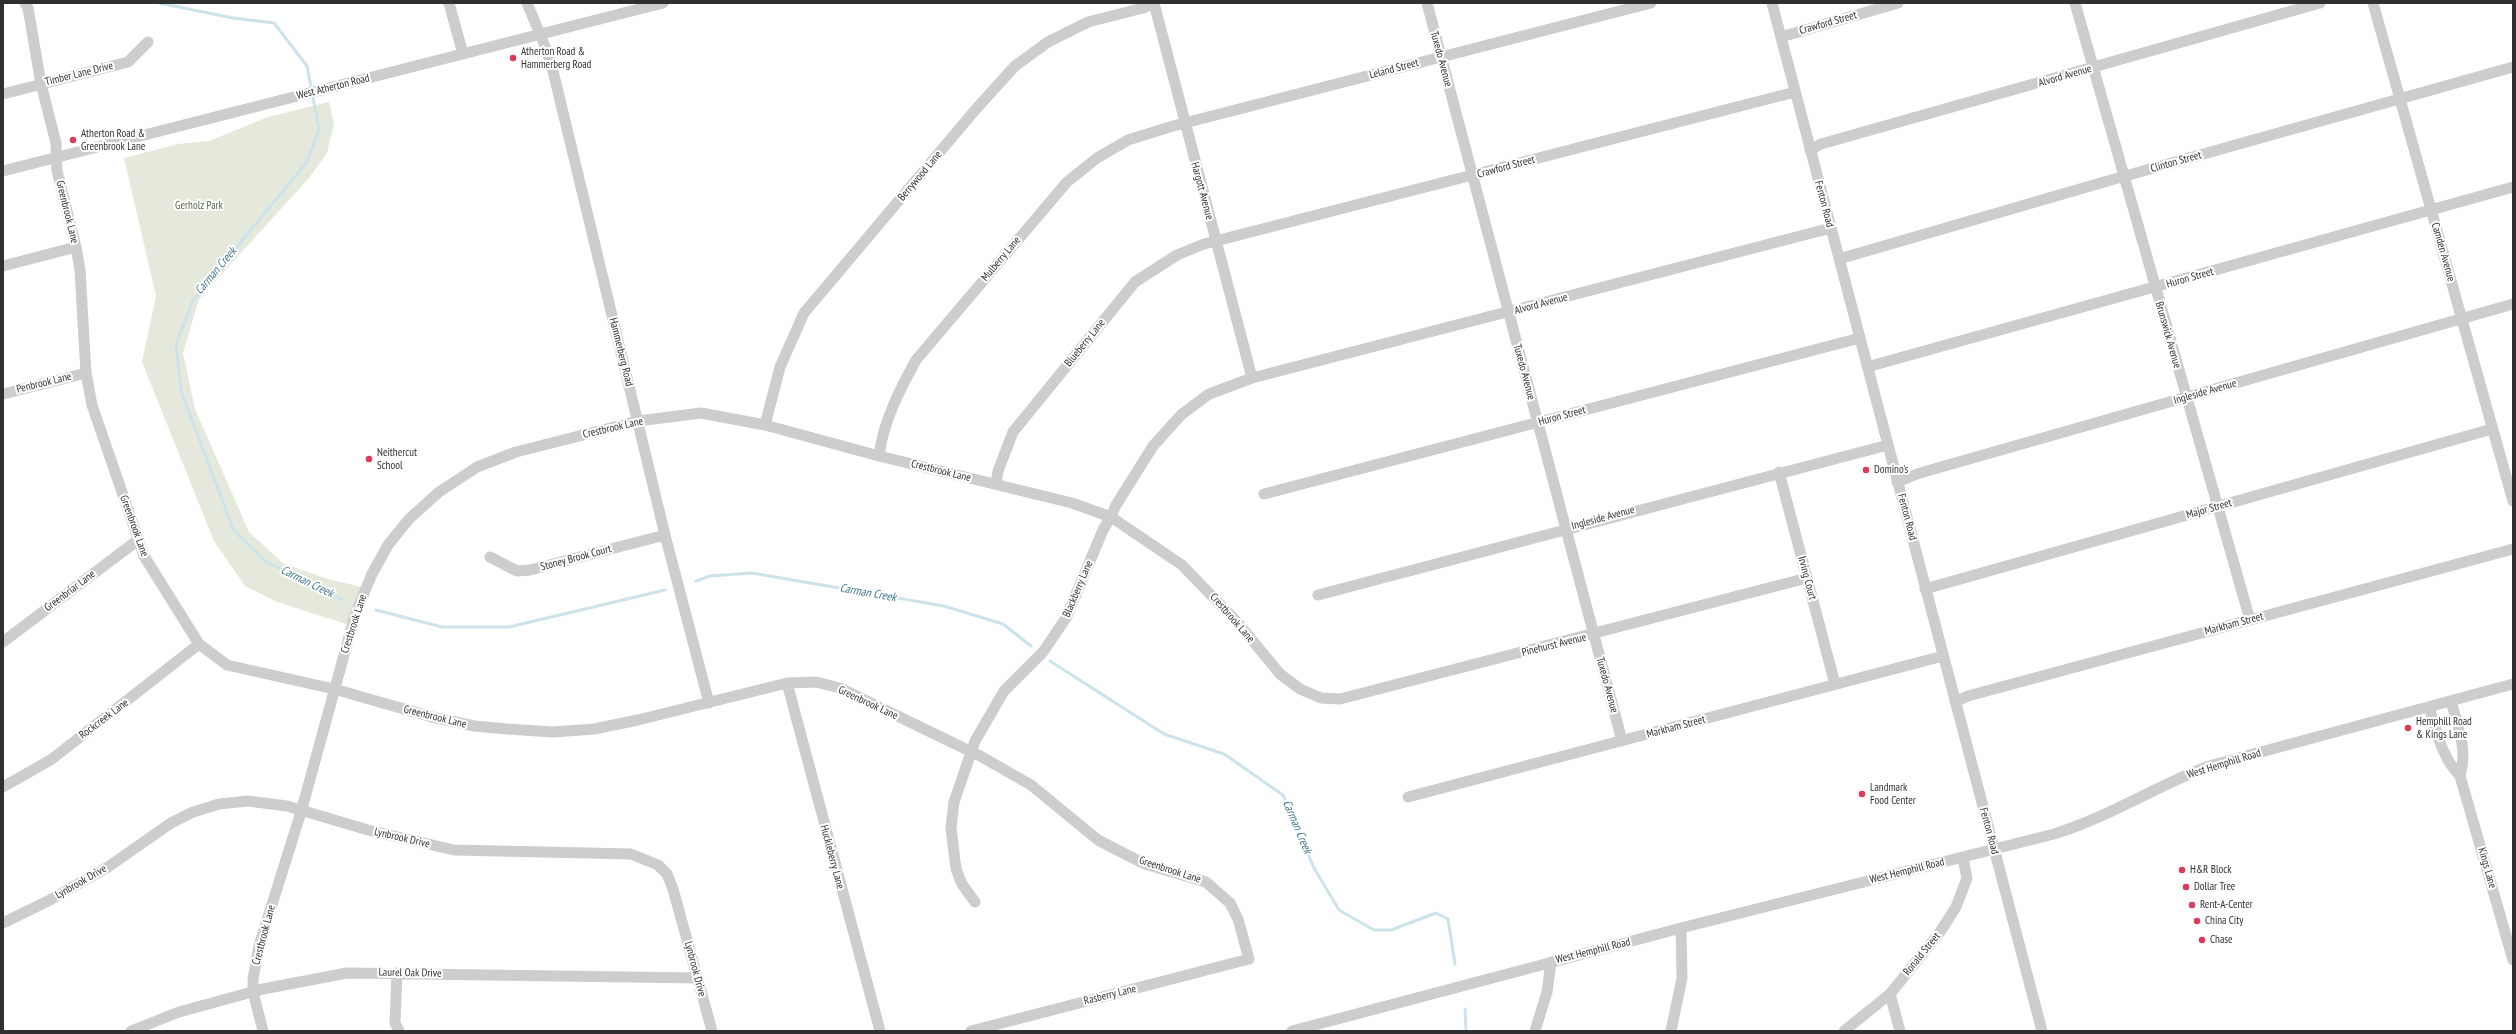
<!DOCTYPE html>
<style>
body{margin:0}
#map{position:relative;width:2516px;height:1034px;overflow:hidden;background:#fff;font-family:"PT Sans Narrow",sans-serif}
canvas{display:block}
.frame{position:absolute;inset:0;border:4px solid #303030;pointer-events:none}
</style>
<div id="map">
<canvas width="2516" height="1034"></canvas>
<div class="frame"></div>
</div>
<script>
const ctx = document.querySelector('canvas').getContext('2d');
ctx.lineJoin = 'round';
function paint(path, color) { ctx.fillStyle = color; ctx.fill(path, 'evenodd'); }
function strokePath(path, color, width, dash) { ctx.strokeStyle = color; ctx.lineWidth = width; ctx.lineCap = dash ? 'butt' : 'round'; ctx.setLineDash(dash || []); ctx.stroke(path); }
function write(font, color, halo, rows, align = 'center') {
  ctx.font = font + ' "PT Sans Narrow",sans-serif'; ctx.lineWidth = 4; ctx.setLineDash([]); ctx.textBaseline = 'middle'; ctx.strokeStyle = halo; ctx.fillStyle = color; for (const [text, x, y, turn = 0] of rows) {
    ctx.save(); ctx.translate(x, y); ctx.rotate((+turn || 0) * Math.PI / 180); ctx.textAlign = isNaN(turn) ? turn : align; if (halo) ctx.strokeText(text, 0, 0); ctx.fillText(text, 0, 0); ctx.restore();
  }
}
paint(new Path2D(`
 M329,102L334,124L327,153L309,178L199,299L183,353L195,409L249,532L284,564L328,579L361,587L349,625L277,602L245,586L214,541L142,362L156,296L124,158L178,144L209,141L268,117Z`), '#e5e9dc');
strokePath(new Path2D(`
 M159,3L233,18L274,23L307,66L319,129L307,162L193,300L176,344L181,391L234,531L265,561L343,600
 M696,581L710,576L752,573L944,606L1003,624L1031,646
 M376,610L442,627H509L665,590
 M1050,661L1164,734L1224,754L1283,795L1314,868L1339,910L1374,930H1391L1436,913L1448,919L1455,964
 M1465,1009L1466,1031`), '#cce3eb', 3);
strokePath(new Path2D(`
 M25,3L28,8L41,84L56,143L57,171L76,247L80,270L86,373L92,405L144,556L199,644L227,665L334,689L432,717L474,726L507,729L553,732L594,729L638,720L787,683L816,682L840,688L982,757L1031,785L1098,840L1127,855L1145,864L1206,882L1230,903L1238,919L1249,959L971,1031
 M449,3L463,54
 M527,3L547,51L553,71L665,535L709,703
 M1154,3L1252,378
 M1427,3L1622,741
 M1772,3L2042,1031
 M2075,3L2250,620
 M2373,3L2513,501
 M1781,37L1898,3
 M3,94L128,62L148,42
 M1810,150L1821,144L2320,3
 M3,171L663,3
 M1839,259L2111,180L2513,67
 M3,266L76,247
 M1867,367L2513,187
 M3,394L86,373
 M765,425L780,367L804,313L976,109L1015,66L1048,42L1088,22L1143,8L1153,3
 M879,456C883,422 900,389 916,360L1067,182L1097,158L1128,140L1173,126L1651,3
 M1779,472L1835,684
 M1897,482L1920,473L2513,304
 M996,484L998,471L1013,432L1135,282L1177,255L1204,244L1795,92
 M1264,494L1860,338
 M490,557L517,571L530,570L665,535
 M1925,589L2492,429
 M1318,595L1888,445
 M3,642L138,540
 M787,683L880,1031
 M2451,701C2458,727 2468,750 2460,776
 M1955,702L1968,696L2513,549
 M2429,707C2437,732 2441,756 2460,776L2513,960
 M3,787L52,759L199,644
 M1408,797L1943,656
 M975,902L962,884L956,869L951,828L954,802L975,741L1004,691L1043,652L1066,618L1103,530L1111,517L1116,505L1153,446L1181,415L1209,394L1252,378L1831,228
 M3,923L48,901L108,867L171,823L193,812L219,804L248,801L287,806L368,830L454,850L631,854L658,865L667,874L673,889L712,1031
 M397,973L395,1023L399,1031
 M1890,994L1900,1031
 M131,1031L179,1012L263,989L347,973L698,978
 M263,1031L253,992V979L259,946L301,812L355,615L372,574L388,545L409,519L439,492L477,467L516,452L638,421L701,413L765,425L879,456L1072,503L1111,517L1182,565L1238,623L1280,674L1300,689L1321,698L1340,699L1807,578
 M1292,1031L1681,928L2054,834C2109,817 2156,786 2209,766L2513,684
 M1535,1031L1547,992L1551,962
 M1671,1031L1682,978L1681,928
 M1844,1031L1890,994L1940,932L1956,907L1967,878L1963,858`), '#cdcdcd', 11);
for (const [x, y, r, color] of [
 [513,58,4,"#df3a5a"],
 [73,140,4,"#df3a5a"],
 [369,459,4,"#df3a5a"],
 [1866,470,4,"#df3a5a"],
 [2408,728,4,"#df3a5a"],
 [1862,794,4,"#df3a5a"],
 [2182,870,4,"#df3a5a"],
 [2186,887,4,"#df3a5a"],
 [2192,905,4,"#df3a5a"],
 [2197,921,4,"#df3a5a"],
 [2202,940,4,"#df3a5a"]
]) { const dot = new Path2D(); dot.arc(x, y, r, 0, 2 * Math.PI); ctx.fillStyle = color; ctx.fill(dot); strokePath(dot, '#fff', 1.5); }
write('11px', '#303030', '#fff', [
 ["Crawford Street",1828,23,-16],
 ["Tuxedo Avenue",1441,59,75],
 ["Leland Street",1394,69,-15],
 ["Timber Lane Drive",79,74,-14],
 ["Alvord Avenue",2065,76,-16],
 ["West Atherton Road",333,87,-14],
 ["Clinton Street",2176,162,-16],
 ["Crawford Street",1506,167,-15],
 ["Berrywood Lane",920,176,-50],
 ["Hargott Avenue",1202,191,75],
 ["Fenton Road",1824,204,75],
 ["Greenbrook Lane",67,212,76],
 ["Camden Avenue",2443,252,74],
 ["Mulberry Lane",1001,259,-50],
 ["Huron Street",2190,278,-16],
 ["Alvord Avenue",1541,304,-15],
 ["Brunswick Avenue",2168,335,74],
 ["Blueberry Lane",1085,343,-51],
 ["Hammerberg Road",621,352,76],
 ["Tuxedo Avenue",1524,372,75],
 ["Penbrook Lane",44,383,-14],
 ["Ingleside Avenue",2205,392,-16],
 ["Huron Street",1562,416,-15],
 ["Crestbrook Lane",613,428,-13],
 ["Crestbrook Lane",941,471,14],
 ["Major Street",2209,509,-16],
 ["Fenton Road",1907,517,75],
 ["Ingleside Avenue",1603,518,-15],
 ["Greenbrook Lane",134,526,70],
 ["Stoney Brook Court",576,558,-15],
 ["Irving Court",1807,578,75],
 ["Blackberry Lane",1078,589,-67],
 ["Greenbriar Lane",70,591,-37],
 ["Crestbrook Lane",1232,618,49],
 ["Crestbrook Lane",354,624,-72],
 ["Markham Street",2234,624,-15],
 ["Pinehurst Avenue",1554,645,-14],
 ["Tuxedo Avenue",1607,685,75],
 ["Greenbrook Lane",868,703,25],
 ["Greenbrook Lane",435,717,14],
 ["Rockcreek Lane",104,719,-37],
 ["Markham Street",1676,727,-15],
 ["West Hemphill Road",2224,764,-17],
 ["Fenton Road",1989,831,75],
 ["Lynbrook Drive",402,838,13],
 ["Huckleberry Lane",832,857,75],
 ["Kings Lane",2487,868,74],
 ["Greenbrook Lane",1170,870,18],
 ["West Hemphill Road",1907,871,-14],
 ["Lynbrook Drive",81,882,-30],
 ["Crestbrook Lane",264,935,-75],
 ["West Hemphill Road",1593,951,-14],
 ["Ronald Street",1922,954,-51],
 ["Lynbrook Drive",695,969,75],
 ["Laurel Oak Drive",410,973,1],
 ["Rasberry Lane",1110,995,-14]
]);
write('11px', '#303030', '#fff', [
 ["Atherton Road &",521,52],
 ["Hammerberg Road",521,65],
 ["Atherton Road &",81,134],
 ["Greenbrook Lane",81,147],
 ["Neithercut",377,453],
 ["School",377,466],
 ["Domino's",1874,470],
 ["Hemphill Road",2416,722],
 ["& Kings Lane",2416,735],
 ["Landmark",1870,788],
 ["Food Center",1870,801],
 ["H&R Block",2190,870],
 ["Dollar Tree",2194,887],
 ["Rent-A-Center",2200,905],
 ["China City",2205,921],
 ["Chase",2210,940]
], 'left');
write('11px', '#586b3f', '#fff', [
 ["Gerholz Park",199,206]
]);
write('italic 12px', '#407a90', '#fff', [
 ["Carman Creek",216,271,-50],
 ["Carman Creek",307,582,26],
 ["Carman Creek",868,593,10],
 ["Carman Creek",1297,827,67]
]);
</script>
